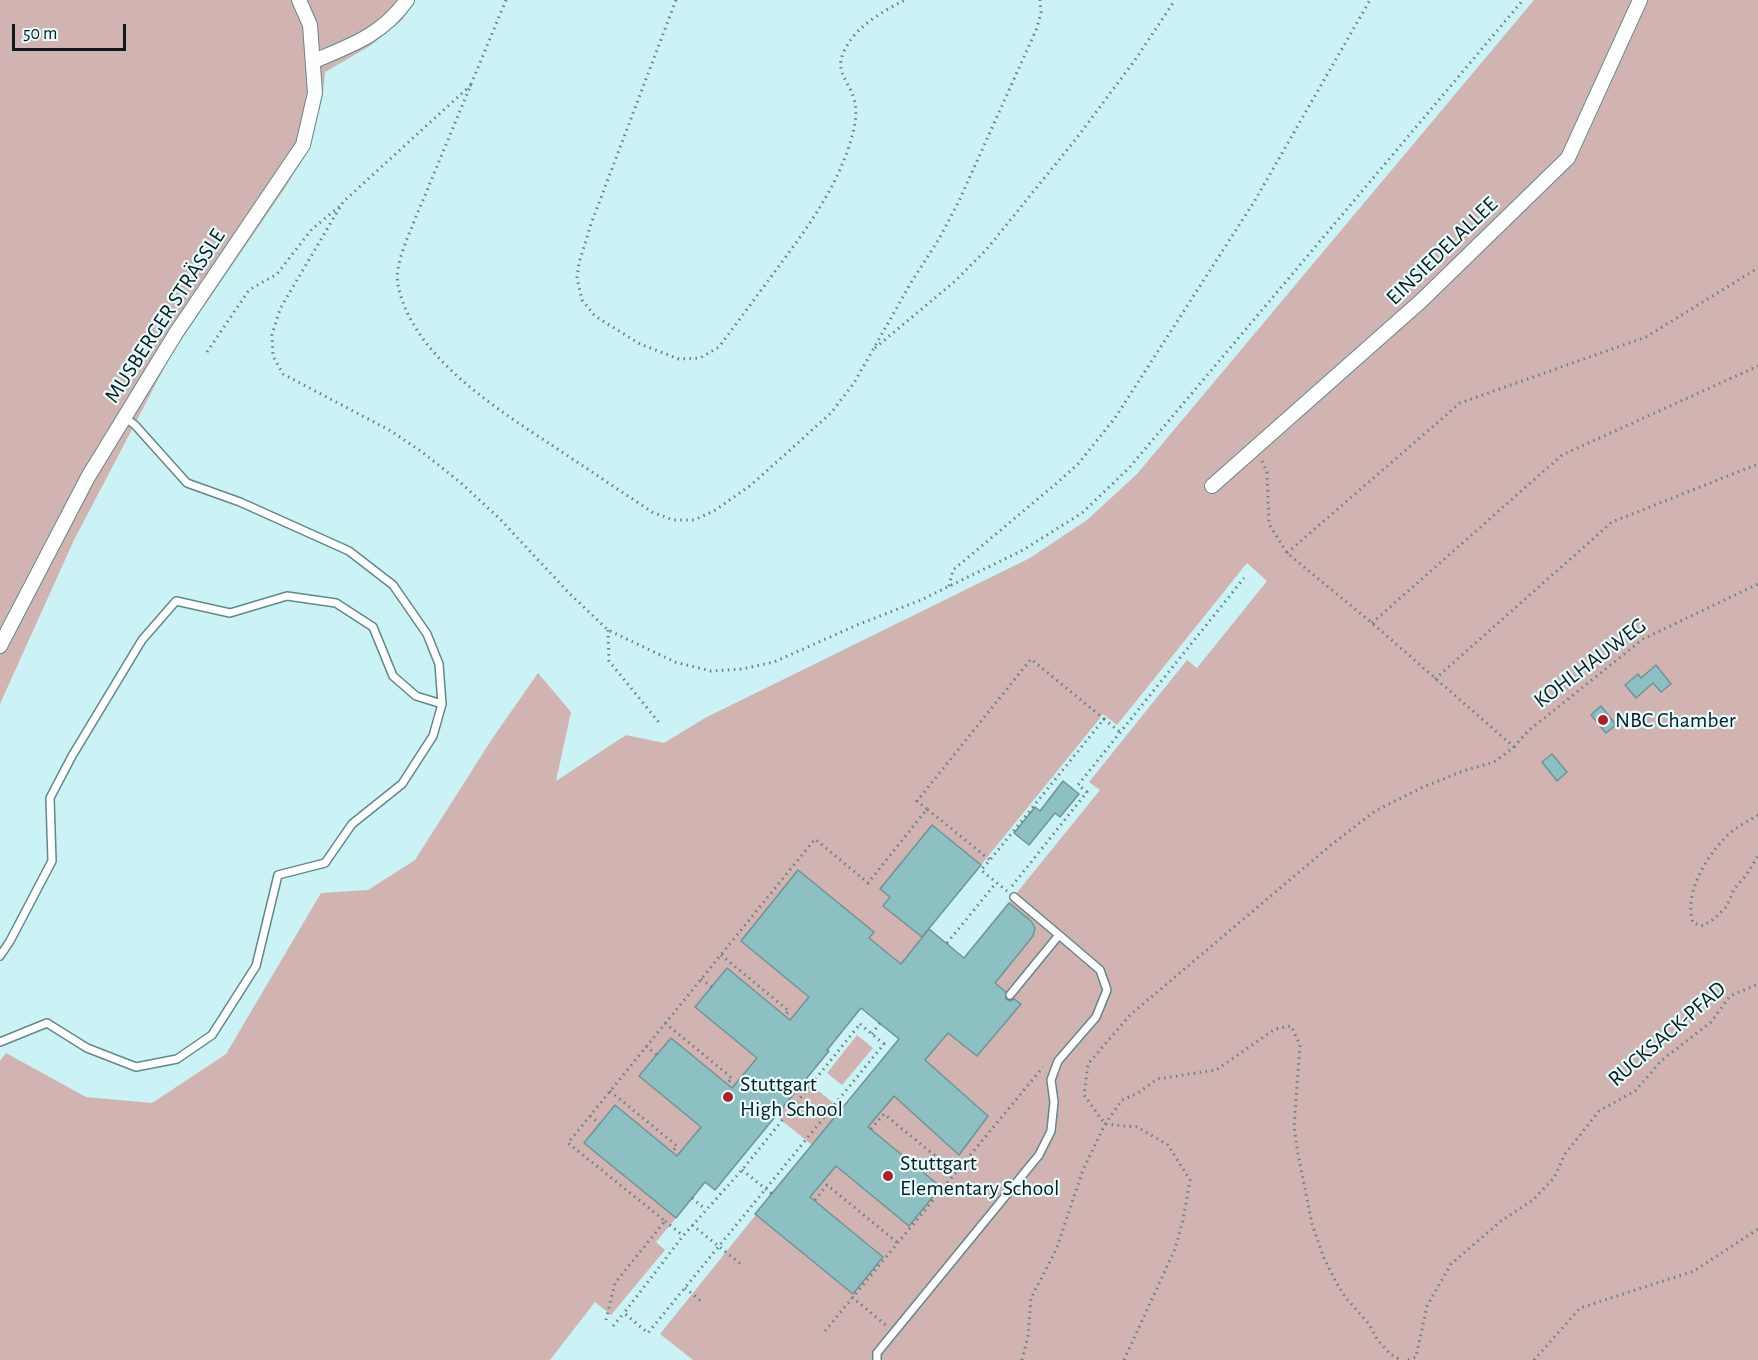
<!DOCTYPE html>
<meta charset="utf-8">
<style>
body{margin:0}
#map{position:relative;width:1758px;height:1360px;overflow:hidden;background:#cbf3f5;font-family:"Alegreya Sans",sans-serif}
canvas{display:block}
.scale{position:absolute;left:12px;top:24px;width:114px;height:27px;box-sizing:border-box;border:3px solid #0c1b1c;border-top:0;padding-left:8px;font-size:18px;line-height:21px;white-space:nowrap;color:#0c1b1c;-webkit-text-stroke:4px #e5fdfe;paint-order:stroke}
</style>
<div id="map">
<canvas width="1758" height="1360"></canvas>
<div class="scale">50 m</div>
</div>
<script>
const ctx = document.querySelector('canvas').getContext('2d');
ctx.lineJoin = 'round';
function paint(path, color) { ctx.fillStyle = color; ctx.fill(path, 'evenodd'); }
function strokePath(path, color, width, dash) { ctx.strokeStyle = color; ctx.lineWidth = width; ctx.lineCap = dash ? 'butt' : 'round'; ctx.setLineDash(dash || []); ctx.stroke(path); }
function write(font, color, halo, rows, align = 'center') {
  ctx.font = font + ' "Alegreya Sans",sans-serif'; ctx.lineWidth = 4.5; ctx.setLineDash([]); ctx.textBaseline = 'middle'; ctx.strokeStyle = halo; ctx.fillStyle = color; for (const [text, x, y, turn = 0] of rows) {
    ctx.save(); ctx.translate(x, y); ctx.rotate((+turn || 0) * Math.PI / 180); ctx.textAlign = isNaN(turn) ? turn : align; if (halo) ctx.strokeText(text, 0, 0); ctx.fillText(text, 0, 0); ctx.restore();
  }
}
paint(new Path2D(`
 M0,0H415L402,20L370,46L325,72L323,95L310,148L283,191L171,355L74,540L0,704Z
 M1534,0H1758V1360H693L660,1334L812,1145L776,1116L715,1190L705,1183L656,1242L665,1250L611,1315L595,1302L550,1360H0V1061L6,1053L86,1097L152,1103L226,1054L321,893L368,890L415,860L492,739L538,673L571,712L556,781L626,735L664,743L705,718L1030,558L1087,520L1137,474ZM1247,563L1267,581L1197,668L1187,660L1089,782L1100,790L964,958L929,929L1101,717L1103,714L1117,725ZM861,1008L899,1039L841,1109L805,1080Z
 M857,1035L873,1048L842,1085L827,1073Z`), '#d1b4b1');
const building = new Path2D(`
 M1656,665L1671,684L1661,692L1653,683L1636,698L1625,685L1638,674L1641,678Z
 M1601,706L1616,725L1606,733L1591,715Z
 M1552,754L1567,772L1557,781L1542,762Z
 M1063,781L1079,794L1060,817L1055,813L1029,845L1014,833L1035,807L1040,811Z
 M932,825L981,865L922,937L883,906L890,897L880,889Z
 M798,870L874,932L869,938L901,964L929,929L964,958L1009,903L1031,921L1035,928L1033,936L995,983L1006,992V999L1010,1001L1014,999L1021,1004L977,1056L948,1033L925,1060L988,1116L959,1155L894,1096L868,1127L941,1187L909,1226L836,1166L810,1197L883,1257L853,1294L755,1214L899,1039L861,1008L827,1050L829,1051L715,1190L705,1182L676,1218L584,1143L615,1105L677,1156L701,1127L639,1076L671,1038L732,1088L757,1058L695,1007L727,968L790,1020L809,997L741,941Z`);
paint(building, '#8dc0c3');
strokePath(building, '#6f9496', 1.5);
const service = new Path2D(`
 M0,956L10,941L52,861L50,798L72,756L142,640L176,601L230,613L287,596L336,603L373,627L393,676L416,696L442,704
 M1010,995L1059,935L1014,897
 M0,1042L47,1023L87,1048L136,1067L177,1059L212,1035L256,966L278,875L325,863L352,824L402,784L433,736L442,704L439,664L427,634L393,585L349,551L240,502L187,483L135,425L124,417
 M877,1360V1353L1039,1155L1051,1131L1054,1102L1051,1080L1058,1061L1096,1017L1107,990L1100,970L1059,935`);
const minor = new Path2D(`
 M314,61C352,45 382,35 407,0
 M1212,486L1421,301L1568,158L1640,0
 M0,646L88,477L176,333L303,145L315,93L310,25L299,0`);
strokePath(service, '#63888a', 10);
strokePath(minor, '#63888a', 16);
strokePath(new Path2D(`
 M506,0L406,241C402,254 395,270 398,285C412,356 497,409 553,446C586,468 619,490 652,512L673,520H694L714,511L751,485L831,413L854,383L912,281L939,239L959,201L1037,28L1041,12L1040,0
 M676,0L591,224L579,263L577,278L582,300L595,316L640,344L679,359L700,358L719,347C739,320 759,293 779,266C808,227 837,187 851,140C855,126 858,113 854,99C848,77 831,71 848,44C860,24 885,10 905,0
 M471,85L343,202L280,309L272,335L273,356L283,374L391,431L422,452L461,483L499,518L569,593L608,630L675,662L711,671L742,669L774,662L857,625L921,600L1023,550L1082,513L1129,468L1523,0
 M875,348L954,282L986,250L1076,139L1135,60L1175,0
 M207,352L249,290L277,274L312,229L340,206
 M1287,553L1460,403L1646,337L1758,268
 M949,586L953,570L1058,482L1078,464L1115,418L1254,202L1370,0
 M1372,623L1562,455L1758,366
 M608,630L609,661L661,725
 M1435,679L1612,522L1758,464
 M1104,719L1120,732
 M1514,747L1528,731L1643,639L1758,584
 M927,809L917,801L1031,659L1104,719L990,860
 M1758,815C1746,822 1733,829 1724,839C1704,860 1684,895 1693,923L1703,926L1715,918L1727,906L1734,889L1747,874L1758,856
 M1012,886L1087,792L1078,785L1244,578
 M947,943L996,883
 M721,955L789,1011L785,1015
 M701,979L712,987
 M665,1023L732,1078L727,1084
 M860,1024L884,1044L648,1333L624,1313L683,1236L742,1170Z
 M872,1034L880,1023
 M646,1046L657,1055
 M610,1091L677,1146L672,1152
 M590,1116L600,1124
 M871,1129L884,1114L956,1173
 M742,1170L772,1194
 M692,1198L705,1209
 M815,1200L827,1185L898,1243
 M665,1221L682,1235
 M692,1225L742,1265
 M685,1288L701,1301
 M852,1297L888,1327
 M606,1320L615,1283L665,1221L568,1143L815,839L868,883L927,809L990,860L981,870L1007,891
 M613,1326L624,1313
 M825,1331L1043,1067
 M1022,1360L1028,1336L1031,1298L1056,1250L1083,1170L1105,1124L1122,1100L1138,1093L1157,1079L1216,1070L1275,1029L1291,1026L1300,1045L1294,1127L1298,1154L1312,1224L1324,1258L1336,1282L1345,1297L1369,1324L1377,1339L1390,1354L1401,1360
 M1124,1360L1175,1249L1183,1220L1190,1180L1168,1145L1137,1127L1105,1124L1084,1095L1088,1064L1130,1015L1331,845L1375,811L1421,788L1463,771L1494,762L1514,747L1372,623L1287,553L1269,524L1267,472L1261,459
 M1408,1360L1416,1357L1427,1306L1451,1264L1501,1221L1533,1200L1554,1178L1565,1154L1599,1111L1635,1091L1662,1060L1711,1022L1730,996L1758,984
 M1534,1360L1580,1308L1694,1271L1758,1229`), '#668183', 3, [1.5, 4.5]);
strokePath(service, '#fff', 7);
strokePath(minor, '#fff', 14);
for (const [x, y, r, color] of [
 [1603,720,6,"#b01f25"],
 [728,1097,6,"#b01f25"],
 [888,1176,6,"#b01f25"]
]) { const dot = new Path2D(); dot.arc(x, y, r, 0, 2 * Math.PI); ctx.fillStyle = color; ctx.fill(dot); strokePath(dot, '#e5fdfe', 2); }
write('22px', '#0c1b1c', '#e5fdfe', [
 ["EINSIEDELALLEE",1442,251,-44],
 ["MUSBERGER STRÄSSLE",165,316,-57],
 ["KOHLHAUWEG",1590,663,-37],
 ["RUCKSACK-PFAD",1667,1034,-41]
]);
write('22px', '#0c1b1c', '#e5fdfe', [
 ["NBC Chamber",1615,720],
 ["Stuttgart",740,1084],
 ["High School",740,1109],
 ["Stuttgart",900,1163],
 ["Elementary School",900,1188]
], 'left');
</script>
